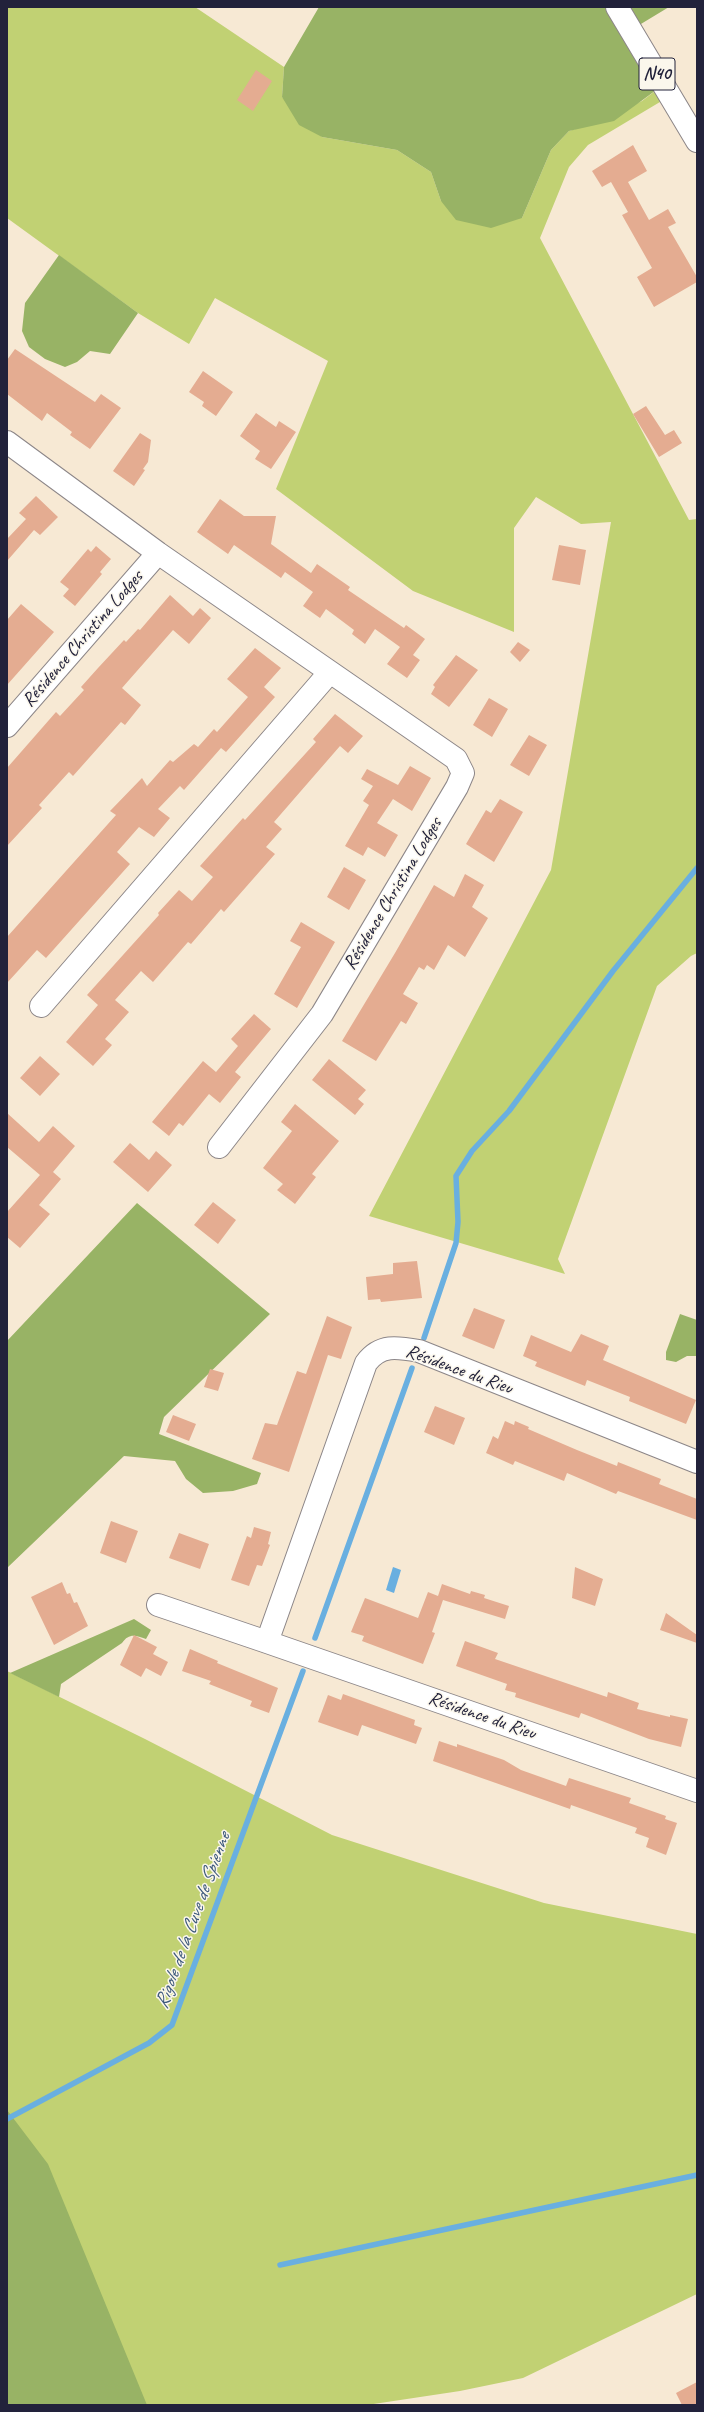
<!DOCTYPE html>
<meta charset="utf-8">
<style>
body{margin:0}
#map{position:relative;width:704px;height:2412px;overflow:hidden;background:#f7e9d4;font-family:Caveat,sans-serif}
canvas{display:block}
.frame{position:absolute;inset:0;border:8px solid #22223b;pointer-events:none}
</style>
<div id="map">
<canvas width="704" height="2412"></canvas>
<div class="frame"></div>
</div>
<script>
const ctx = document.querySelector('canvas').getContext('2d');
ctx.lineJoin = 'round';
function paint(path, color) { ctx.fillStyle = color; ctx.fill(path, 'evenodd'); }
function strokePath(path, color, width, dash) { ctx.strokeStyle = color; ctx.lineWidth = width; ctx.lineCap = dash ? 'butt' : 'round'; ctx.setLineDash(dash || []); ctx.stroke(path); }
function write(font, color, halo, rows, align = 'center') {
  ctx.font = font + ' Caveat,sans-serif'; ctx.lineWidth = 3; ctx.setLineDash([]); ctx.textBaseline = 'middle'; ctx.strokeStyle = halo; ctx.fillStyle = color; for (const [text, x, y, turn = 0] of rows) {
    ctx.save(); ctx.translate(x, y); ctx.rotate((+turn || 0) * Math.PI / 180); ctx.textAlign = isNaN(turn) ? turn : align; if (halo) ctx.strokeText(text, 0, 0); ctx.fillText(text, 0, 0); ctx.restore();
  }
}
paint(new Path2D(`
 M7,7H195L284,67L282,97L322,137L397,150L431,172L441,201L522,218L551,150L569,131L588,125L642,101L663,85L670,96L588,145L569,167L540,238L689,520L697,519V953L691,956L657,986L558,1259L565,1274L369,1216L551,870L611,522L581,524L536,497L514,528V632L413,591L276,489L328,361L215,298L189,344L138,313L7,218Z
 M7,1671L145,1739L332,1835L544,1903L697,1934V2294L523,2378L460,2391L367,2405H7Z`), '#c1d173');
paint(new Path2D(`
 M319,7H669L631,30L663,85L614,121L569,131L551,150L522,218L491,228L456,220L441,201L431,172L397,150L322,137L299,125L282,97L284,67Z
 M59,255L138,313L110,354L90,351L77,362L65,367L45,359L29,347L22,331L25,303Z
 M137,1203L270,1314L164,1417L159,1434L261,1473L257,1484L233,1491L203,1493L186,1479L175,1461L124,1456L7,1568V1341Z
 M680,1314L697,1320V1356H687L676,1362L666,1360V1352Z
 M134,1619L151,1630L146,1639C135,1635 129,1633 122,1643L61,1684L59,1697L10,1673Z
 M7,2110L48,2164L147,2405H7Z`), '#98b365');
paint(new Path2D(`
 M393,1567L401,1570L394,1593L386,1590Z`), '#69afe0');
strokePath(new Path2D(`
 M424,1338L456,1243L458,1222L456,1176L472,1151L509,1111L613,971L697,868
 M315,1638L412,1368
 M7,2119L149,2043L172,2025L303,1671
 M280,2265L697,2175`), '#69afe0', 5.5);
paint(new Path2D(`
 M256,70L272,81L253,111L237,100Z
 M633,145L647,171L628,182L649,220L668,209L676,223L668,227L697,277V282L654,307L637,277L652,268L622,215L628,212L611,182L602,187L592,171Z
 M15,349L95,402L101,394L121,408L90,449L70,435L72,432L47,413L42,421L7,394V360Z
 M203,371L233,392L216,416L202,406L204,402L189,392Z
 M646,406L665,435L674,430L682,443L659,457L633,414Z
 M256,413L276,427L279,421L296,432L271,469L255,459L260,451L240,436Z
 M140,433L151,440L148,462L143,469L145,470L134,486L113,471Z
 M36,496L58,517L40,535L34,530L7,561V539L26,519L19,513Z
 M220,499L244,516H276L271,544L311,573L317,564L350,587L348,590L404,628L406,625L425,639L413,655L420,660L407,678L387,664L400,647L375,629L365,644L352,634L354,630L326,609L320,618L303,606L313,592L285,572L281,578L234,545L228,554L197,532Z
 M559,545L586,550L580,585L552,580Z
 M96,546L111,559L100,572L102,574L75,606L63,596L69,589L60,582L88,549L91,552Z
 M170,595L193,616L200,608L211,618L189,644L173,630L122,688L141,705L125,725L121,722L73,776L69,772L39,805L42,808L7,846V768L56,712L60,716L84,690L81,687L98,668L124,640L126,642L138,629L140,630Z
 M21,604L54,632L7,685V620Z
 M518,642L530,650L520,662L510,652Z
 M255,648L281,668L264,687L275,697L226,752L221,748L184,790L180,786L158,809L170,818L154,837L139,827L117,852L130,864L46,958L37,950L7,983V937L116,815L110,811L142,778L147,786L170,760L173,762L194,744L198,747L214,729L217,732L248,697L227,679Z
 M456,655L478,670L449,707L431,694L435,687L433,685Z
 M489,698L508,709L492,737L473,725Z
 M335,714L363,736L348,753L340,746L274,822L282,829L266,847L275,854L224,912L221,909L191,944L188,942L153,982L141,971L115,1000L129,1012L105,1039L112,1045L93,1066L66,1042L98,1005L87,995L159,915L158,913L179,890L192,901L213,877L200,866L243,818L245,820L316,742L313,739Z
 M529,735L547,745L529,776L510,765Z
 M410,766L431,778L412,811L393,799L377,823L398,835L385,857L368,847L363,856L345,846L369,805L363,801L373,786L361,779L367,769L398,785Z
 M500,799L523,812L494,862L466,844L486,810L491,813Z
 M344,867L366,880L349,910L327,897Z
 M465,874L484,885L472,907L488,918L465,957L448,945L434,970L427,965L424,970L419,967L403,994L418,1003L406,1024L401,1021L376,1061L342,1041L395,953L434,885L454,897Z
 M301,922L335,942L297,1008L274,994L301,947L290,941Z
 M254,1014L271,1029L235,1072L241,1077L220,1103L209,1094L183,1126L179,1123L169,1136L152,1122L203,1061L216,1072L238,1046L231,1039Z
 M40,1056L60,1074L40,1096L20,1078Z
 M329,1059L366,1090L358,1099L364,1104L355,1115L312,1080Z
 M295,1104L339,1141L312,1174L316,1177L295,1204L277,1190L283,1184L263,1168L292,1131L281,1122Z
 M7,1113L39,1142L53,1126L75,1146L53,1172L61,1179L39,1205L50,1214L20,1248L7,1237V1212L40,1175L7,1147Z
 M130,1143L149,1160L156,1151L172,1165L148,1192L113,1162Z
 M213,1202L236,1220L218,1244L194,1225Z
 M417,1261L422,1298L381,1302L380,1299L368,1300L366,1277L393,1274V1263Z
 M474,1308L505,1320L494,1349L462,1336Z
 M327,1316L352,1327L341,1359L328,1355L289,1472L252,1459L265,1423L277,1425L297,1371L306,1374Z
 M581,1334L609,1346L603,1360L696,1400L686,1424L629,1401L630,1397L587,1380L585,1386L535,1366L537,1362L523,1356L531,1335L571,1352Z
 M210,1369L224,1373L218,1391L204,1387Z
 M435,1406L465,1418L454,1445L424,1432Z
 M173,1415L196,1424L189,1441L166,1432Z
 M505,1421L514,1425L515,1421L529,1427L528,1429L577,1450L617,1466L618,1462L661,1479L659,1484L697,1499V1520L618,1491L616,1494L567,1473L564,1481L515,1461L513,1465L486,1453L493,1436L498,1439Z
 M111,1521L138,1531L126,1563L100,1553Z
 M254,1527L271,1532L268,1544L270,1545L262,1566L257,1565L249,1586L231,1580L247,1536L251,1538Z
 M179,1533L209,1544L200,1569L169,1558Z
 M575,1567L603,1579L595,1606L572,1598Z
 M62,1582L67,1594L70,1593L74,1603L77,1602L88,1626L54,1645L31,1597Z
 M442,1584L470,1594L471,1591L485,1595L484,1598L509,1606L505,1619L443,1600L432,1632L435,1633L423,1664L362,1641L364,1636L351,1632L365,1598L418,1618L428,1592L438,1596Z
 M666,1613L697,1635V1643L660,1630Z
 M134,1635L157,1647L153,1654L168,1662L161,1676L146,1668L141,1677L120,1665Z
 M465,1641L498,1653L495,1659L607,1697L608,1692L639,1703L637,1709L670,1717V1715L688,1719L681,1747L649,1739L581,1713L579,1718L515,1697L516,1693L505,1690L507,1684L456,1666Z
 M190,1649L218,1661L217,1663L278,1688L269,1713L250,1706L252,1701L209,1684L211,1681L182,1671Z
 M343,1694L415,1720L414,1725L422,1728L416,1744L362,1725L358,1736L318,1722L328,1695L341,1700Z
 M439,1741L457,1747V1744L504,1760L521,1770L566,1786L569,1778L603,1789L631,1798L629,1803L666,1816L665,1819L677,1823L666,1855L646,1847L649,1838L635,1833L637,1828L571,1805L570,1809L433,1761Z
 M697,2382V2405H682L676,2393Z`), '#e4ac91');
const minor = new Path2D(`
 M7,442L158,553L456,759L463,773L457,787L322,1014L219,1147
 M7,726L158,553
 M41,1006L330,672
 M697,1462L419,1351C397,1347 380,1344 366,1363L267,1642L697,1791
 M158,1605L267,1642`);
const major = new Path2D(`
 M617,7L697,141`);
strokePath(minor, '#8c8688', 24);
strokePath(major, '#8c8688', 24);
strokePath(minor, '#fff', 22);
strokePath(major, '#fff', 22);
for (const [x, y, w] of [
 [657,74,36]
]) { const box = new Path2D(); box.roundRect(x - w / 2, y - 16, w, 32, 3); ctx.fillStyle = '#fbf7ec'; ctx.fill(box); strokePath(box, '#22223b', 1); }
write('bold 18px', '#22223b', null, [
 ["N40",657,74]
]);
write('19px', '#22223b', '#fbf7ec', [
 ["Résidence Christina Lodges",83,639,-49],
 ["Résidence Christina Lodges",393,894,-59],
 ["Résidence du Rieu",459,1370,20],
 ["Résidence du Rieu",482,1716,19]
]);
write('italic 20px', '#3e5a7d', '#fbf7ec', [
 ["Rigole de la Cuve de Spienne",193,1921,-70]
]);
</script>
